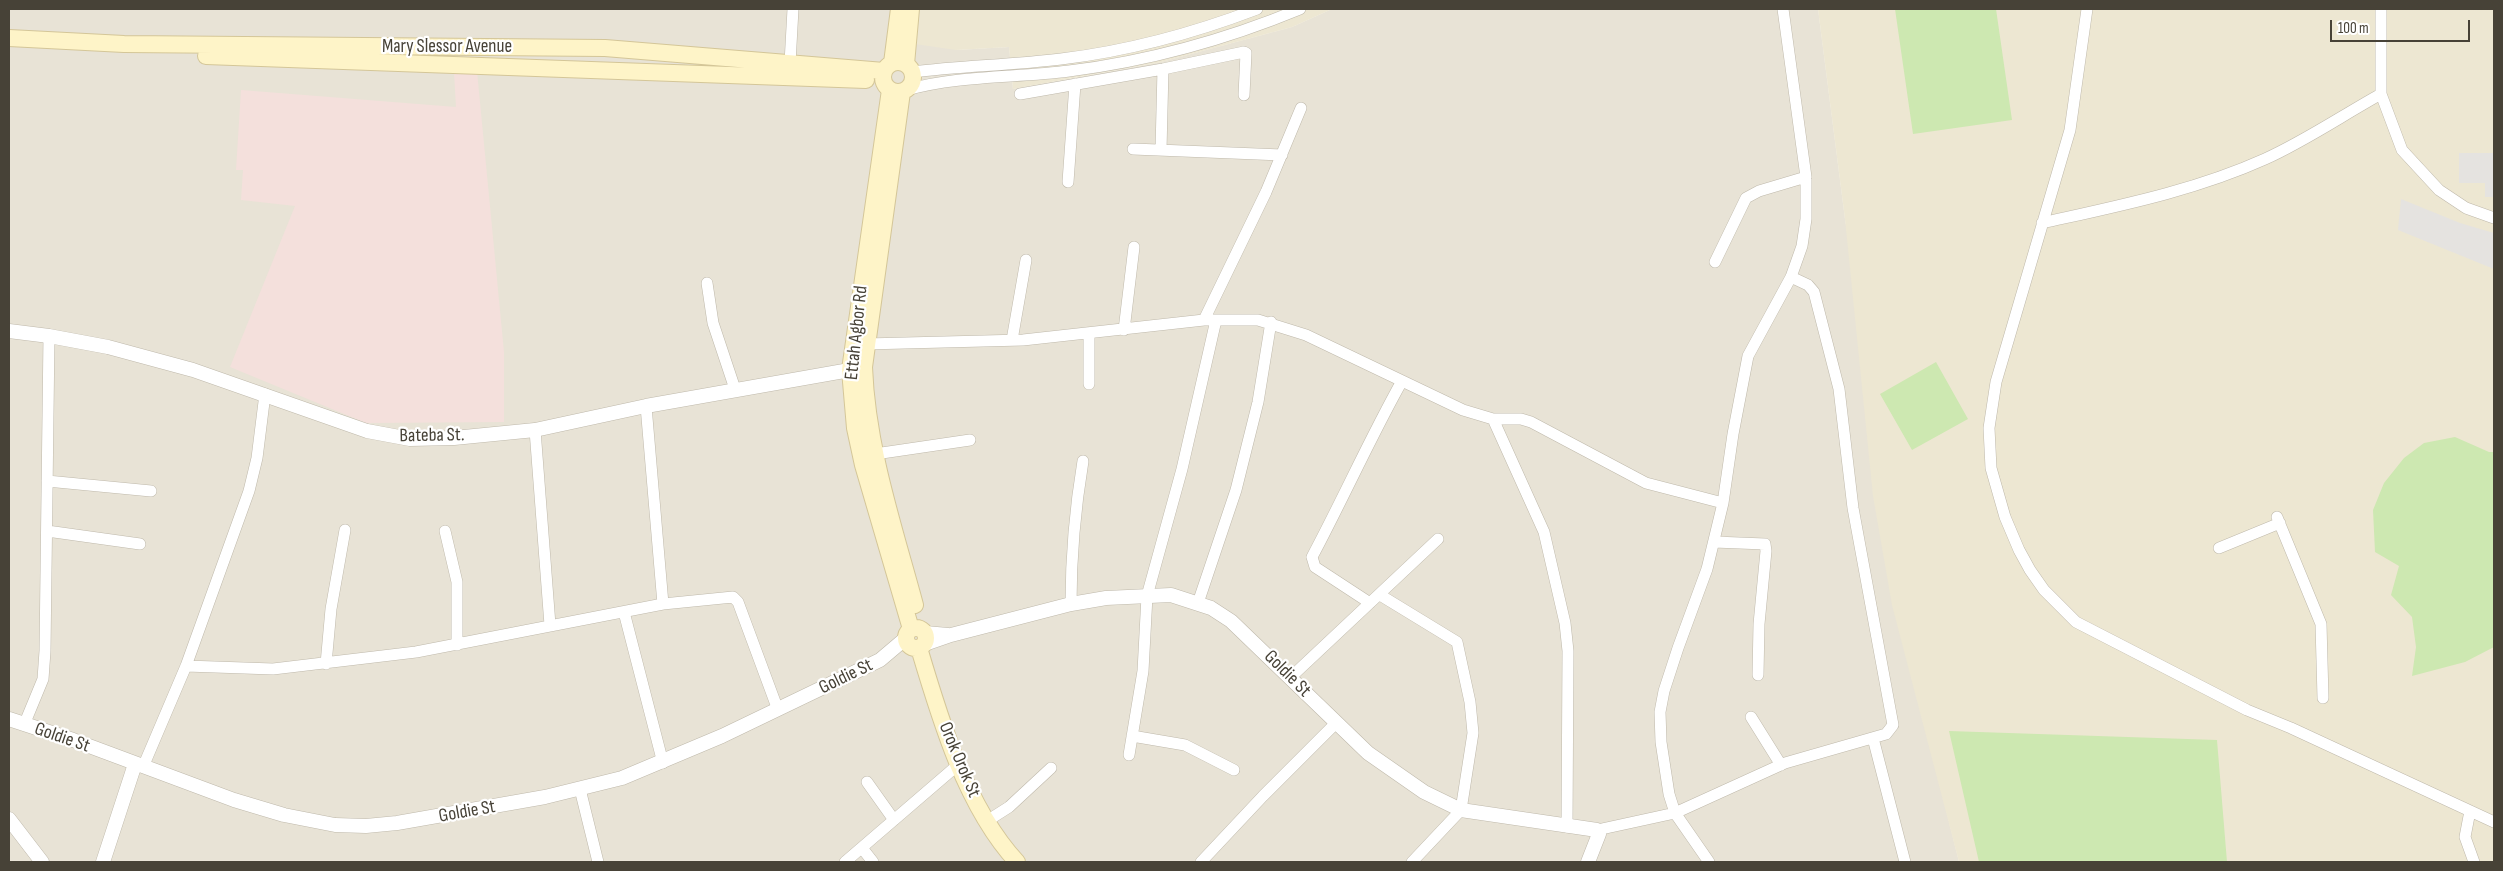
<!DOCTYPE html>
<style>
body{margin:0}
#map{position:relative;width:2503px;height:871px;overflow:hidden;background:#f4f1e8;font-family:"Sofia Sans Condensed",sans-serif}
canvas{display:block}
.frame{position:absolute;inset:0;border:10px solid #474237;pointer-events:none}
.scale{position:absolute;left:2330px;top:20px;width:140px;height:22px;box-sizing:border-box;border:2px solid #474237;border-top:0;padding-left:6px;font-size:15px;line-height:18px;white-space:nowrap;color:#474237;-webkit-text-stroke:4px #fff;paint-order:stroke}
</style>
<div id="map">
<canvas width="2503" height="871"></canvas>
<div class="frame"></div>
<div class="scale">100 m</div>
</div>
<script>
const ctx = document.querySelector('canvas').getContext('2d');
ctx.lineJoin = 'round';
function paint(path, color) { ctx.fillStyle = color; ctx.fill(path, 'evenodd'); }
function strokePath(path, color, width, dash) { ctx.strokeStyle = color; ctx.lineWidth = width; ctx.lineCap = dash ? 'butt' : 'round'; ctx.setLineDash(dash || []); ctx.stroke(path); }
function write(font, color, halo, rows, align = 'center') {
  ctx.font = font + ' "Sofia Sans Condensed",sans-serif'; ctx.lineWidth = 4.5; ctx.setLineDash([]); ctx.textBaseline = 'middle'; ctx.strokeStyle = halo; ctx.fillStyle = color; for (const [text, x, y, turn = 0] of rows) {
    ctx.save(); ctx.translate(x, y); ctx.rotate((+turn || 0) * Math.PI / 180); ctx.textAlign = isNaN(turn) ? turn : align; if (halo) ctx.strokeText(text, 0, 0); ctx.fillText(text, 0, 0); ctx.restore();
  }
}
paint(new Path2D(`
 M9,9H919L956,50L1009,47L1013,89L1161,62L1292,27L1332,9H1818L1845,219L1933,757L1959,862H9Z`), '#e8e3d6');
paint(new Path2D(`
 M919,9H1332L1292,27L1161,62L1013,89L1009,47L956,50L915,44Z
 M1818,9H2494V862H1959L1892,605L1873,496L1845,219Z`), '#ede7d2');
paint(new Path2D(`
 M477,71L504,352V422L366,423L230,367L295,206L241,200L243,170H236L241,90L456,107L454,72Z`), '#f4e0dc');
paint(new Path2D(`
 M1895,9H1996L2012,120L1913,134Z
 M1936,362L1968,419L1912,450L1880,394Z
 M2455,437L2489,452H2494V647L2465,662L2412,676L2416,647L2412,617L2391,595L2399,566L2375,552L2373,510L2384,483L2404,458L2424,443Z
 M1949,731L2217,740L2227,862H1979Z`), '#cde8b1');
paint(new Path2D(`
 M2459,153H2494V197H2485V183H2459Z
 M2401,199L2460,223L2494,233V269L2398,230Z`), '#e5e3e0');
const minor = new Path2D(`
 M2087,9L2070,130L1996,382L1989,428L1991,468L2005,517L2019,550L2030,570L2044,590L2076,622L2247,710L2291,728L2494,822
 M2381,9V94L2402,150L2439,190L2466,208L2494,218
 M790,63L793,9
 M912,72C962,66 1012,65 1061,59C1128,51 1194,33 1257,9
 M906,90C959,75 1015,78 1069,71C1149,61 1225,40 1300,9
 M1020,94L1163,69L1244,52L1246,53L1244,95
 M1133,149L1282,155
 M1161,150L1163,69
 M1068,182L1075,84
 M2042,223C2118,206 2194,191 2265,159C2305,141 2343,115 2381,94
 M1715,262L1746,198L1759,191L1806,177
 M707,283L713,323L735,389
 M1204,320L1266,192L1301,108
 M1124,330L1134,247
 M1089,333V384
 M1012,340L1026,260
 M866,344L1023,340L1204,320H1258L1306,335L1463,410L1493,419H1521L1531,422L1646,483L1723,503
 M646,406L663,604
 M1493,419L1544,532L1565,623L1568,651L1567,827
 M535,430L550,625
 M875,454L970,440
 M47,481L151,491
 M2277,517L2321,624L2323,698
 M47,531L140,544
 M445,531L457,582V645
 M1714,542L1765,544L1766,551L1759,624L1758,675
 M2219,548L2280,523
 M1380,595L1457,642L1470,702L1473,733L1461,810L1412,862
 M1198,603L1236,490L1258,402L1271,322
 M1370,603L1315,567L1312,557C1343,499 1370,438 1402,381
 M1071,604C1071,556 1075,509 1083,461
 M624,612L663,763
 M326,664L331,609L345,530
 M186,666L273,669L416,652L663,604L733,597L738,602L778,710
 M1291,677L1438,539
 M1751,717L1781,765
 M24,725L43,679L45,651L49,336
 M1132,736L1185,745L1234,770
 M1873,738L1905,862
 M1129,755L1143,671L1147,596L1182,469L1216,320
 M143,767L186,666L249,491L257,458L265,394
 M867,782L894,820
 M580,789L598,862
 M2470,811L2465,837L2474,862
 M987,821L1009,807L1051,768
 M1597,830L1675,813L1785,763L1886,734L1893,725L1853,508L1839,389L1814,292L1808,285L1791,277
 M862,848L873,862
 M845,862L959,764
 M1201,862L1263,796L1336,723
 M1709,862L1675,813L1669,794L1661,742L1660,712L1664,691L1678,648L1707,569L1723,503L1733,434L1748,356L1791,277L1802,246L1806,219V177L1783,9`);
const tertiary = new Path2D(`
 M9,331L49,336L108,347L193,370L367,431L410,439L454,438L535,430L646,406L861,368
 M925,633L948,635
 M925,644L951,635L1071,604L1106,598L1171,595L1211,608L1231,621L1368,753L1424,792L1461,810L1597,830L1599,834L1588,862
 M9,719L73,740L234,800L284,815L335,825L366,826L397,823L545,797L622,778L722,736L880,660L906,638
 M9,819L42,862
 M103,862L135,764`);
const secondary = new Path2D(`
 M9,38L124,44L605,48L884,71
 M206,56L866,80
 M883 77a15 15 0 1 1 30 0a15 15 0 1 1-30 0Z
 M892,63L899,9
 M906,64L911,9
 M890,90L850,370L855,428L863,465L911,629
 M902,92L864,367C867,448 894,527 915,605
 M906 638a10 10 0 1 1 20 0a10 10 0 1 1-20 0Z
 M919,648C940,719 966,807 1017,862`);
strokePath(minor, '#bfb9ab', 12);
strokePath(tertiary, '#bfb9ab', 15);
strokePath(secondary, '#d4c698', 18);
strokePath(minor, '#fff', 11);
strokePath(tertiary, '#fff', 14);
strokePath(secondary, '#fef4c8', 16);
write('19px', '#474237', '#fff', [
 ["Mary Slessor Avenue",447,47],
 ["Ettah Agbor Rd",857,333,-84],
 ["Bateba St.",432,436,-1],
 ["Goldie St",1287,674,45],
 ["Goldie St",846,677,-26],
 ["Goldie St",62,738,19],
 ["Orok Orok St",959,760,67],
 ["Goldie St",467,812,-10]
]);
</script>
